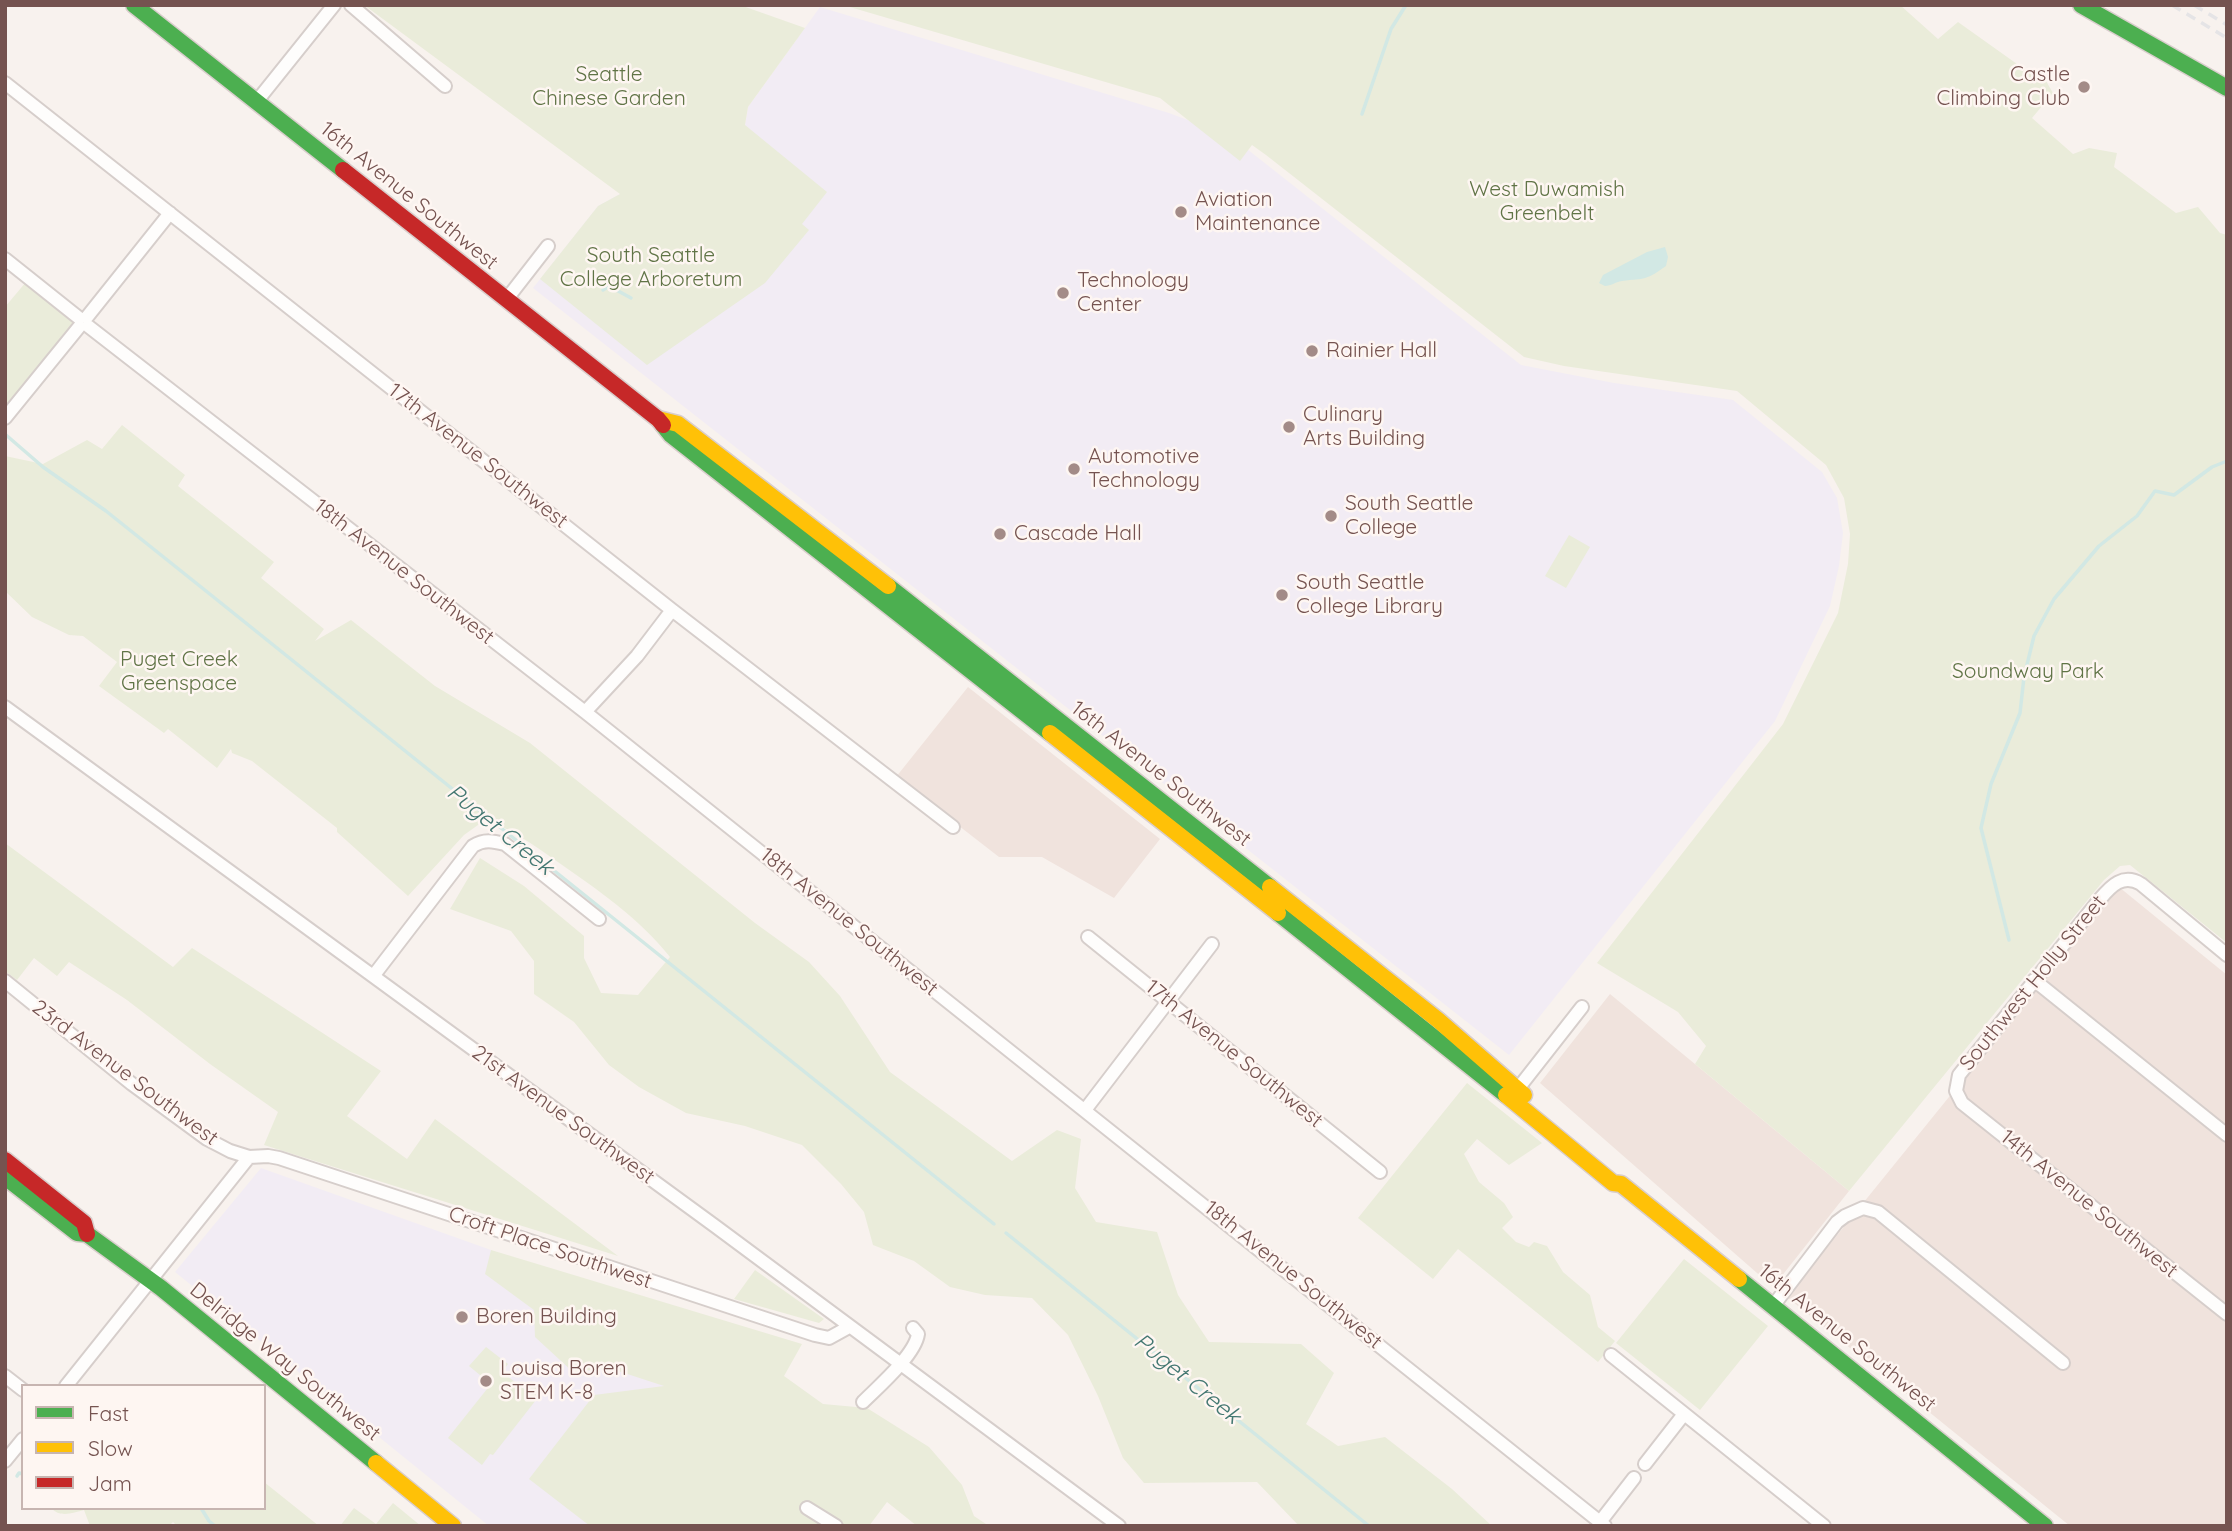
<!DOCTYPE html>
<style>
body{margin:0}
#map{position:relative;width:2232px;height:1531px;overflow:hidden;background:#f8f2ee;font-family:Quicksand,sans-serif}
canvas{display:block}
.frame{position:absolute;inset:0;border:7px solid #755350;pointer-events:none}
.legend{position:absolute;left:21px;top:1384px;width:245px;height:126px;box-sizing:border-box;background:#fef6f2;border:2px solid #c7b5b1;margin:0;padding:9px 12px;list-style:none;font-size:21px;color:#755350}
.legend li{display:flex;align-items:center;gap:14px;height:35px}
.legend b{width:35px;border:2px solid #c7b5b1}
</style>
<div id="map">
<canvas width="2232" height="1531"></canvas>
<div class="frame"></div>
<ul class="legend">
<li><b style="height:9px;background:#4caf50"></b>Fast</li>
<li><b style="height:9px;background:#ffc107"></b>Slow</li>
<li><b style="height:9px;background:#c62828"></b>Jam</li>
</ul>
</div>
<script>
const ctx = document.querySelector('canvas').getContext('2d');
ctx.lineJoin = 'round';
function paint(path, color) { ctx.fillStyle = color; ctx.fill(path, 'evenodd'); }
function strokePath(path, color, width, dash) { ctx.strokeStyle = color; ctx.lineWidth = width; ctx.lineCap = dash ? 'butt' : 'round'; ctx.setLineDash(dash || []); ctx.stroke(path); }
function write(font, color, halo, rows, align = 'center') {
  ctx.font = font + ' Quicksand,sans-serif'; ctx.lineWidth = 5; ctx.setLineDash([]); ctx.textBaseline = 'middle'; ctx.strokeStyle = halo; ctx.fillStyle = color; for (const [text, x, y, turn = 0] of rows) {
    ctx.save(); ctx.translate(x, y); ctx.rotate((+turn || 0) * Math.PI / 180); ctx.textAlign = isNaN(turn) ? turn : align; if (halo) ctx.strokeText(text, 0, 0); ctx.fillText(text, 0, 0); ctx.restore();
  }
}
paint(new Path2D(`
 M968,687L1160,839L1114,898L1042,857H999L896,777Z
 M2119,887L2227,975V1526H2070L1787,1297Z
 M1610,994L1849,1191L1773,1287L1540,1083Z`), '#f0e3dd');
paint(new Path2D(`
 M820,7L1169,113L1209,128L1247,149L1521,365L1614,383L1733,400L1822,472L1837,498L1843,533L1839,566L1830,606L1775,721L1509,1055L533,288L598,206L745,125L748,107Z
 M261,1168L491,1250L804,1490L815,1526H489L175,1272Z`), '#f2ecf4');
paint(new Path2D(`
 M364,5H740L805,28L748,107L745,125L827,192L802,224L809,230L765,283L647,365L540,279L598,206L620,194Z
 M843,5H1900L1938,39L1958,22L2024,69L2046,81L2053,93L2032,118L2073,154L2089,148L2117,153L2114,167L2176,213L2198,207L2220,233L2227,235V943L2130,865L2120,866L2104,880L1849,1191L1695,1064L1706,1046L1678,1012L1597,963L1783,724L1838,613L1848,564L1850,534L1844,498L1826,465L1737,391L1564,366L1524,357L1266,155L1252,145L1240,161L1160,98Z
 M26,282L75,321L5,409V307Z
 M122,425L185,475L178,486L274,562L261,578L324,629L315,641L351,620L435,686L530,743L755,923L809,962L840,996L890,1072L1012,1161L1057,1130L1081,1139L1075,1188L1096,1222L1157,1232L1178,1295L1209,1342L1301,1344L1334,1373L1306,1424L1338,1446L1385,1437L1452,1489L1492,1526H1299L1257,1482L1144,1483L1123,1458L1098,1396L1068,1335L1032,1298L985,1295L950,1287L914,1261L873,1245L864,1212L841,1184L802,1145L745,1126L686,1113L639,1087L609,1065L574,1022L534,994V961L511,931L450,909L480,858L524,886L584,936V958L601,993L638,995L670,957C639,918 597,889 555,860C532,844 512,829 485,820L464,835L408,896L337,832V828L252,761L232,753L231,749L217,768L168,729L164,733L99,686L117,662L83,636L69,635L32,617L5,591V456L43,464L87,440L102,449Z
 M1569,535L1590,547L1566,588L1545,576Z
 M5,843L173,967L192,948L381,1071L347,1116L407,1159L435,1119L618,1256L264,1145L278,1112L210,1064L127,1000L69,962L57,976L34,958L17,980L5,971Z
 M1467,1083L1542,1143L1509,1165L1477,1139L1464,1154L1479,1182L1504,1203L1513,1217L1502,1228L1516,1242L1529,1247L1534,1242L1547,1246L1563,1272L1590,1295L1598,1327L1615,1341L1598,1362L1458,1249L1433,1279L1358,1218Z
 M491,1250L802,1344L784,1376L823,1404L867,1408L929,1447L962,1485L974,1516L989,1526H917L887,1502L869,1526H590L529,1479L594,1395L664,1386L609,1368L573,1372L535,1337L534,1310L485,1274Z
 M1684,1259L1768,1326L1700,1410L1616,1343Z
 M755,1270L824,1319L819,1323L734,1299Z
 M486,1347L508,1364L502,1372L524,1389L531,1381L543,1391L493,1455L490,1454L482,1465L448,1438L491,1384L469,1366Z
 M264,1482L319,1526H177L173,1522L169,1526H119L115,1524L90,1526L84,1510C73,1513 60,1518 51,1508H264Z
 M393,1503L421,1526H340L354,1508L376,1524Z`), '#eaecda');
paint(new Path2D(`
 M1665,247L1668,257L1666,266C1645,281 1646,278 1622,281C1615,282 1611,286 1605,286L1599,283L1603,275L1647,252Z`), '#d2e8e4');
strokePath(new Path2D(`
 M1362,114L1391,29L1406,5
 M603,290L609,286L631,298
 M6,435L43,467L106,511L211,595L994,1224
 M2009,940L1981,828L1991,784L2020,713L2024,677L2034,636L2054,599L2099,546L2137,516L2155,491L2174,495L2212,467L2227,461
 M1006,1233L1369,1526
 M17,1476L19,1473L23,1474
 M201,1508L209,1521L215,1526
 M292,1526H298`), '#d2e8e4', 3.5);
const street = new Path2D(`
 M351,5L445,86
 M5,83L672,610L953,827
 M257,101L334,5
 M5,259L79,318
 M506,300L548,246
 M87,317L170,213
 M88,326L585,712L1605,1526
 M5,418L79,327
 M5,707L715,1226L1119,1526
 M585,712L637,656L672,610
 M1088,937L1380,1172
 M2227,955L2141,884C2123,873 2111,886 2100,899L1959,1075L1956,1091L1962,1103L2227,1314
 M374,975L473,846C484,839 493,841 505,844L599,919
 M2034,980L2227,1135
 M5,981L132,1084L207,1139L230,1151L249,1157L268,1156L279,1158L815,1335L829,1338L849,1327
 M1513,1095L1582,1007
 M1085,1110L1212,944
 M1773,1306L1837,1222L1845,1216L1863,1208L1878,1212L2063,1363
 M1611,1355L1824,1526
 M5,1376L23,1390
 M66,1386L249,1157
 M863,1402C878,1387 915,1355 918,1334L913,1328
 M5,1461L23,1439
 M1645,1464L1684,1414
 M807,1508L836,1526
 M1600,1522L1634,1478`);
const fast = new Path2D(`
 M134,5L343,170
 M2081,5L2227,88
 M663,425L671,435L1050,733
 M888,586L1270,887
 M1278,913L1506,1095
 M5,1177L77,1233L87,1234L161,1288L376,1463
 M1739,1279L2045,1526`);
const slow = new Path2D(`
 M658,419L678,424L888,586
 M1050,733L1278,913
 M1270,887L1438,1020L1524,1095
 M1506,1095L1613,1183L1621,1184L1739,1279
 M376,1463L453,1526`);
const jam = new Path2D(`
 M343,170L658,419L663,425
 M5,1160L84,1223L87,1234`);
strokePath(street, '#d6cecb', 16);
strokePath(fast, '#d9cecc', 19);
strokePath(slow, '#d9cecc', 19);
strokePath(jam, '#d9cecc', 19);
strokePath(street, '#fefdfc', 12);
strokePath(fast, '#4caf50', 16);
strokePath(slow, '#ffc107', 16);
strokePath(jam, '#c62828', 16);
strokePath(new Path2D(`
 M2172,5L2227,38
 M2194,5L2227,25`), '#e5e4e6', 3.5, [10, 7]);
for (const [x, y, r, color] of [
 [2084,87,7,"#a38b87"],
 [1181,212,7,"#a38b87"],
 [1063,293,7,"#a38b87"],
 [1312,351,7,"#a38b87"],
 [1289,427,7,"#a38b87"],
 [1074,469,7,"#a38b87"],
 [1331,516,7,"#a38b87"],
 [1000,534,7,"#a38b87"],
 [1282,595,7,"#a38b87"],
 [462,1317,7,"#a38b87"],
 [486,1381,7,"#a38b87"]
]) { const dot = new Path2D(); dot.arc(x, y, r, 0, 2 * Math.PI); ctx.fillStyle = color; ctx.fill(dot); strokePath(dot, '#fef6f2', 2.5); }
write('21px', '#607446', '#fef6f2', [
 ["Seattle",609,75],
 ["Chinese Garden",609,99],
 ["West Duwamish",1547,190],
 ["Greenbelt",1547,214],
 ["South Seattle",651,256],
 ["College Arboretum",651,280],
 ["Puget Creek",179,660],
 ["Greenspace",179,684],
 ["Soundway Park",2028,672]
]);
write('21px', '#755350', '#fef6f2', [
 ["Castle",2070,75,"right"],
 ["Climbing Club",2070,99,"right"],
 ["Aviation",1195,200],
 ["Maintenance",1195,224],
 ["Technology",1077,281],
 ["Center",1077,305],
 ["Rainier Hall",1326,351],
 ["Culinary",1303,415],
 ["Arts Building",1303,439],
 ["Automotive",1088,457],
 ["Technology",1088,481],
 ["South Seattle",1345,504],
 ["College",1345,528],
 ["Cascade Hall",1014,534],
 ["South Seattle",1296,583],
 ["College Library",1296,607],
 ["Boren Building",476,1317],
 ["Louisa Boren",500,1369],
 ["STEM K-8",500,1393]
], 'left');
write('21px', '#755350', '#fef6f2', [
 ["16th Avenue Southwest",409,196,39],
 ["17th Avenue Southwest",478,456,38],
 ["18th Avenue Southwest",404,572,38],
 ["16th Avenue Southwest",1161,774,38],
 ["18th Avenue Southwest",849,922,39],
 ["Southwest Holly Street",2033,983,-51],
 ["17th Avenue Southwest",1234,1054,39],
 ["23rd Avenue Southwest",125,1073,37],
 ["21st Avenue Southwest",563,1115,36],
 ["14th Avenue Southwest",2089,1204,39],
 ["Croft Place Southwest",550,1248,19],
 ["18th Avenue Southwest",1293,1275,39],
 ["16th Avenue Southwest",1847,1338,39],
 ["Delridge Way Southwest",285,1362,39]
]);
write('italic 23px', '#447872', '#fef6f2', [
 ["Puget Creek",500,830,39],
 ["Puget Creek",1187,1379,39]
]);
</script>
